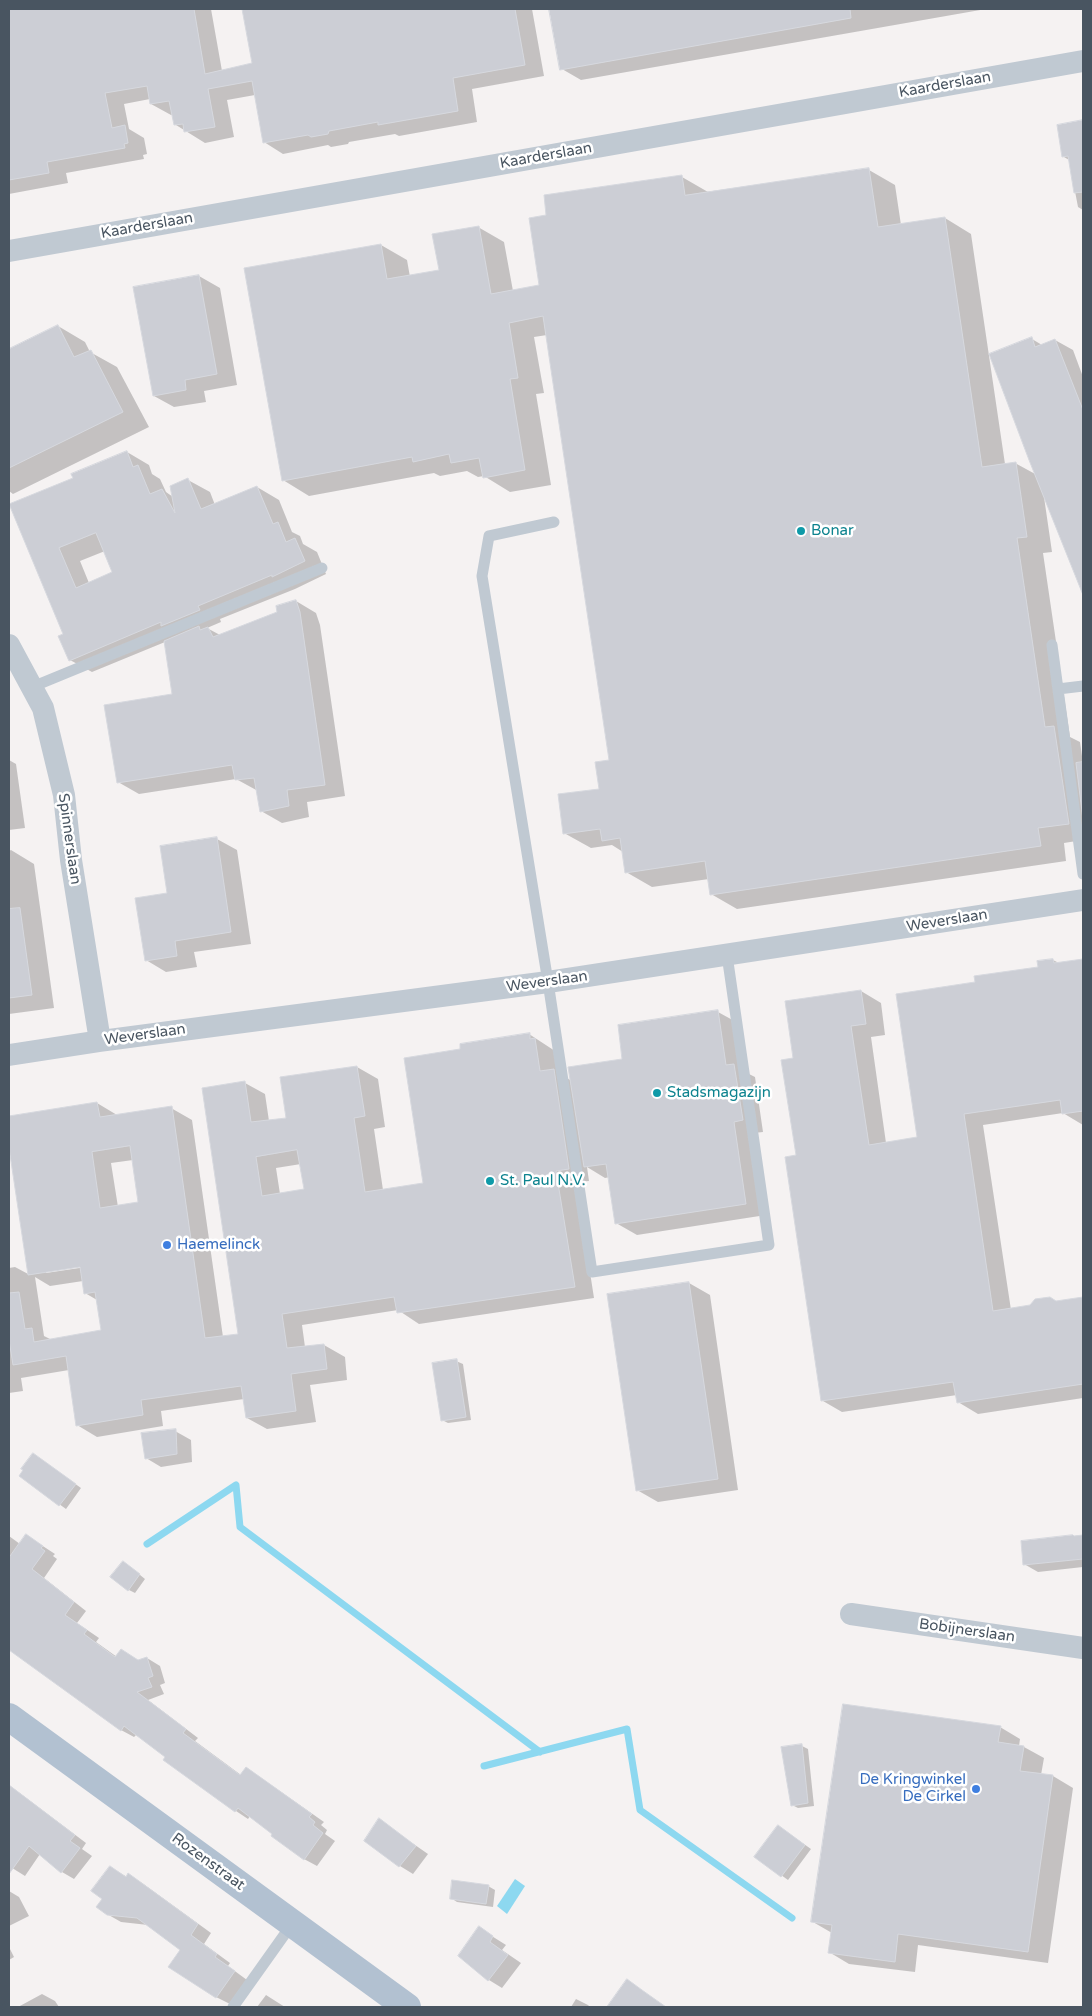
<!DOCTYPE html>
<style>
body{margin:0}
#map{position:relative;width:1092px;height:2016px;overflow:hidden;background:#f5f2f2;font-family:"Varela Round",sans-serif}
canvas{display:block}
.frame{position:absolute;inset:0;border:10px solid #495561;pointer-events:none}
</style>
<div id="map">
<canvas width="1092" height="2016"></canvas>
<div class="frame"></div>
</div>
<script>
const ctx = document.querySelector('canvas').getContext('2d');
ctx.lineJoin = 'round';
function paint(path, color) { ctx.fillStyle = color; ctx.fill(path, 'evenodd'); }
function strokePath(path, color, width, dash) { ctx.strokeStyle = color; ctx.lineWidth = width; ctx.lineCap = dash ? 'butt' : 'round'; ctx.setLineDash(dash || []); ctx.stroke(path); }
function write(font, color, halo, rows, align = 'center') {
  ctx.font = font + ' "Varela Round",sans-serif'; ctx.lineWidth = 5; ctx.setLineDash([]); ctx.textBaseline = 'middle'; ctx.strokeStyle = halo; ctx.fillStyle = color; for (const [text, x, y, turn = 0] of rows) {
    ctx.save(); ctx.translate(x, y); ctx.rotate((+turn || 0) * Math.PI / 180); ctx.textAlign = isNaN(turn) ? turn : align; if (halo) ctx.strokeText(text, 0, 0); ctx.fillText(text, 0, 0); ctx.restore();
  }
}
paint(new Path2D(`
 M515,1879L525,1886L507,1914L497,1906Z`), '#8dd8f0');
paint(new Path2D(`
 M9,9H211L222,71L253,64L243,9H532L544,76L472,89L477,122L399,136L395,134L349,142L348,144L331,147L328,145L283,154L264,142L255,95L227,100L234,137L205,143L176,125L174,114L171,115L151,104L150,99L124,104L129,129L144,138L147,154L143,155L144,159L66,173L68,183L9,194Z
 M551,9H986L581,80L562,69Z
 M1083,122V210L1078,207L1069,160L1064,157L1058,126Z
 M869,170L895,185L901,225L945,218L971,234L1005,464L1015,463L1037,475L1032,339L1042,345L1055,340L1073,350L1083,377V573L1072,566L1044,497L1052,552L1043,553L1070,737L1080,742L1083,763V840L1064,843L1066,861L737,909L711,894L709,879L652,887L626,872L623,852L612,845L591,848L564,833L600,790L610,761L547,335L534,337L544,393L536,394L551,485L510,492L484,476L478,477L467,471L440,476L434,473L309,496L283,480L381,245L407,260L410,277L440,271L478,227L504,242L513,291L540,286L548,217L682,177L708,192Z
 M199,276L220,288L237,385L204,391L206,402L174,407L154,396Z
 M58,326L85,342L90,352L117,367L149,427L13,494L9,491V350Z
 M127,452L149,465L152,474L160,479L166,492L173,497L188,480L210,492L215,505L257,487L279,500L292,532L300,536L303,544L317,552L326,574L295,589L220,619L221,622L207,628L220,635L278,613L296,601L316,613L320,625L345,796L307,802L309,817L282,823L261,811L258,791L236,779L139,794L118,782L173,695L165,642L92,672L70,660L64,635L10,505L75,478ZM105,551L114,573L89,583L80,561Z
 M9,760L16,764L25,828L9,830Z
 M217,839L237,850L251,944L194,952L197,967L166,972L146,960L168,894Z
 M11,850L34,864L54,1008L9,1014V851Z
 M1053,960L1059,963L1083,960V1125L1063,1113L983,1125L1011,1310L1083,1299V1398L978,1414L958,1402L957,1395L842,1412L823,1401L797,1156L794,1059L786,1002L861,991L881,1003L885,1035L871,1037L886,1143L919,1138L976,983L1039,968Z
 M718,1012L738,1023L745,1072L755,1077L763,1132L754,1133L766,1215L637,1235L616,1223L610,1177L605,1178L587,1167L589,1181L576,1182L594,1298L419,1324L398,1310L302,1325L305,1347L324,1345L345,1357L347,1380L310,1385L316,1422L267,1429L247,1418L244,1399L161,1411L163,1426L97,1437L77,1425L69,1370L21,1378L23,1391L9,1393V1268L15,1267L30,1275L9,1140V1117L97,1103L117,1115L171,1108L192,1120L223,1337L240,1335L245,1083L265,1094L269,1121L287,1119L281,1078L357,1067L378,1079L385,1127L374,1129L383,1190L424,1184L462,1050L529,1034L555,1051L558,1073L572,1081L623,1060ZM133,1160L140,1203L118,1207L111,1163ZM301,1164L305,1190L280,1194L276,1168ZM86,1265V1267L46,1273V1271ZM35,1277L50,1286L83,1281L85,1293L97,1300L102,1332L52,1340L44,1336Z
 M689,1283L710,1295L738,1490L658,1502L637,1490Z
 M456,1361L463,1364L471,1420L448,1423L442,1420Z
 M175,1431L191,1440L192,1462L161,1467L146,1458Z
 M39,1458L81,1488L66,1509L20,1476Z
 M26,1535L55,1554L53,1556L57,1559L44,1578L86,1611L77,1623L99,1638L96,1642L117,1657L139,1661L147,1658L160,1666L165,1683L160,1685L164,1694L148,1700L198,1738L195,1741L241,1775L247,1768L324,1822L321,1825L327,1830L325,1834L335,1841L317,1866L304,1859L250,1816L248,1819L236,1811L165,1760L167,1757L137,1734L134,1737L121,1730L9,1648V1536L20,1544Z
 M1083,1535V1567L1038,1572L1024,1564L1022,1542Z
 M129,1566L145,1579L135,1593L129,1590Z
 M1000,1727L1020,1739L1019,1746L1024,1747L1044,1758L1041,1775L1053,1776L1073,1788L1048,1963L918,1945L915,1972L849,1964L829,1952L832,1933L813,1922Z
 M802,1746L808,1749L814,1806L798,1808L792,1805Z
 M9,1785L86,1843L82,1849L92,1856L74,1879L62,1872L40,1854L25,1876L9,1866V1841L14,1834L9,1830Z
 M379,1820L428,1854L413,1874L400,1866Z
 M784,1830L811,1849L788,1880L756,1857Z
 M110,1867L127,1877L129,1875L142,1883L211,1933L204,1944L230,1963L228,1966L247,1980L230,2004L216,1997L182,1950L148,1925L121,1922L107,1914L103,1899Z
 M488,1886L495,1890L493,1907L457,1902L451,1898Z
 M9,1891L19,1897L29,1916L9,1926Z
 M479,1928L506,1945L502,1950L521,1963L502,1988L489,1980L459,1956Z
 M9,1947L14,1957L9,1960Z
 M42,1994L55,2001L59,2007H18Z
 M266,1995L277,2002L285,2007H257Z
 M576,1999L588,2005L590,2007H571Z`), '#0003');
strokePath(new Path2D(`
 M147,1544L236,1485L240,1527L540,1752
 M484,1766L627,1729L640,1810L792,1918`), '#8dd8f0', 7);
const building = new Path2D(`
 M9,9H194L205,74L252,63L242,9H515L525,65L453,78L458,111L378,125V122L329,131L328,134L311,137L308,135L263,143L252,81L208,89L215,127L184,132L183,124L174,125L169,101L150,104L147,86L105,93L112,128L125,125L128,143L124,144L125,148L47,162L49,173L9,180Z
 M549,9H850L851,18L560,70Z
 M1083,120V192L1074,193L1068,156L1062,157L1057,125Z
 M869,168L878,227L945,217L982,467L1016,462L1027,537L1017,538L1045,727L1054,726L1069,824L1038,828L1041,846L710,895L705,861L625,873L620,838L602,841L600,829L563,834L558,794L599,789L595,762L609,760L543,316L509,323L518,378L510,379L525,470L483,478L479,458L451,463L449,454L413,462L412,457L282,481L244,268L381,244L387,279L439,270L432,234L479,226L491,294L539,285L529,218L546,215L544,195L682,175L685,195Z
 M199,275L217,374L185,380L186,390L153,396L133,287Z
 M58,325L74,357L91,350L123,412L9,468V349Z
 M1032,337L1035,347L1055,339L1083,410V595L1029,460L989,354Z
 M127,451L133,467L138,465L150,494L162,489L175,513L170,486L188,478L201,509L257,486L273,524L278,522L286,542L295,538L305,561L272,577V575L198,606L200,610L161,626V622L69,661L58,636L63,634L9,504L73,478L71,474ZM96,533L112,572L76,588L59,548Z
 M296,600L300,612L325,785L287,790L289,806L260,812L254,778L235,780L232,765L117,783L104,705L172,694L164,641L199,626L200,630L208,627L213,637L277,612L276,606Z
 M1083,762V820L1076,763Z
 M217,837L231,932L175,941L177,956L145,961L135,898L167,893L160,846Z
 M20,908L32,995L9,998V909Z
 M1053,959L1054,963L1083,959V1111L1062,1114L1060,1100L964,1114L993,1311L1030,1305L1035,1299L1050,1297L1056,1301L1083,1297V1384L957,1403L953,1382L821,1401L785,1157L796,1155L781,1060L793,1058L785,1001L861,990L866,1024L851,1026L869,1145L917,1137L896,994L975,982L974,976L1038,967L1037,961Z
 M718,1010L726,1065L734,1064L743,1120L734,1122L746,1204L615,1224L606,1164L584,1167L568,1067L622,1059L618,1025Z
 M530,1033V1039L535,1038L540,1071L554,1069L569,1169L556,1171L575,1287L397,1313L394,1297L282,1314L287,1348L324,1344L327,1369L291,1374L296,1411L246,1418L241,1386L141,1400L143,1415L76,1426L66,1356L13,1365L9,1340V1293L19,1292L25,1329L32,1328L34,1342L101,1330L95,1292L84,1294L80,1267L28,1275L9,1148V1116L97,1102L100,1117L172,1106L205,1338L238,1334L202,1088L245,1081L251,1122L286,1118L280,1077L357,1066L365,1116L354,1118L365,1192L423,1183L404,1058L460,1049V1044ZM130,1146L138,1202L100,1208L92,1152ZM297,1150L304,1189L262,1196L256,1157Z
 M689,1282L718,1479L636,1491L607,1294Z
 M457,1359L466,1417L441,1421L432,1363Z
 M176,1429L177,1454L145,1459L141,1433Z
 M33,1453L76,1484L59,1506L19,1476L23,1470L21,1469Z
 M26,1534L43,1546L41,1548L45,1551L32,1569L74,1602L65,1615L87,1630L84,1634L115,1657L121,1649L138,1660L147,1657L153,1676L148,1678L152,1687L137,1692L186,1729L183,1733L240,1775L246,1767L312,1814L309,1817L315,1822L313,1825L323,1833L304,1860L271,1836L272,1834L238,1808L235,1812L163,1760L165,1757L124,1726L121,1731L9,1650V1558Z
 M1073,1535L1074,1536L1083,1535V1559L1023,1565L1021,1541Z
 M123,1561L140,1574L128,1591L110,1577Z
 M843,1704L1001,1726L998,1742L1024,1746L1020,1771L1053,1775L1028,1952L898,1934L895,1962L828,1953L832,1925L811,1922Z
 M802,1744L808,1803L791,1806L781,1747Z
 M9,1785L75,1835L70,1841L80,1848L61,1873L29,1846L9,1874Z
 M379,1818L416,1846L399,1867L364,1841Z
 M778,1825L805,1845L781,1877L754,1857Z
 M110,1866L126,1877L128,1873L198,1924L191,1935L217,1954L215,1957L235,1971L216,1998L168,1967L180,1950L137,1918L107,1915L96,1907L102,1899L91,1891Z
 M452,1880L489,1885L486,1904L450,1899Z
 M479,1926L493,1936L490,1942L508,1955L488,1981L458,1956Z
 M627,1979L642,1990L666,2007H607Z`);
paint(building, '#ccced5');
strokePath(building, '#d6d8de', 1);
strokePath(new Path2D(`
 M554,522L489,536L482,576L548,982L592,1272L769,1245L727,955
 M1052,645L1083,874
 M32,687L322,568
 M1058,689L1083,686
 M233,2007L292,1924`), '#c0c9d2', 11);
strokePath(new Path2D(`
 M9,251L1083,61
 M9,645L43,708L64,795L71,860L100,1041
 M9,1055L100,1041L548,982L1083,900
 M851,1614L1083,1648`), '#c0c9d2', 22);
strokePath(new Path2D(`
 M9,1717L407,2007`), '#b2c1d1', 28);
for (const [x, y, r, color] of [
 [801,531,5,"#0f9aa8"],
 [657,1093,5,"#0f9aa8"],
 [490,1181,5,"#0f9aa8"],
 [167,1245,5,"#3f7fe0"],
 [976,1789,5,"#3f7fe0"]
]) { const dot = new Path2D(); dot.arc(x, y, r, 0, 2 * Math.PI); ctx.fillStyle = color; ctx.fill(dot); strokePath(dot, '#fff', 2); }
write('15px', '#495561', '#fff', [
 ["Kaarderslaan",945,85,-10],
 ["Kaarderslaan",546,156,-10],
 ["Kaarderslaan",147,226,-10],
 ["Spinnerslaan",69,839,82],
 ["Weverslaan",947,921,-9],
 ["Weverslaan",547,982,-8],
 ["Weverslaan",145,1035,-8],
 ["Bobijnerslaan",967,1631,8],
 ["Rozenstraat",208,1862,36]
]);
write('15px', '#0d838f', '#fff', [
 ["Bonar",811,531],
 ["Stadsmagazijn",667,1093],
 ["St. Paul N.V.",500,1181]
], 'left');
write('15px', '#366cbe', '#fff', [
 ["Haemelinck",177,1245],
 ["De Kringwinkel",966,1780,"right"],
 ["De Cirkel",966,1797,"right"]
], 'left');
</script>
